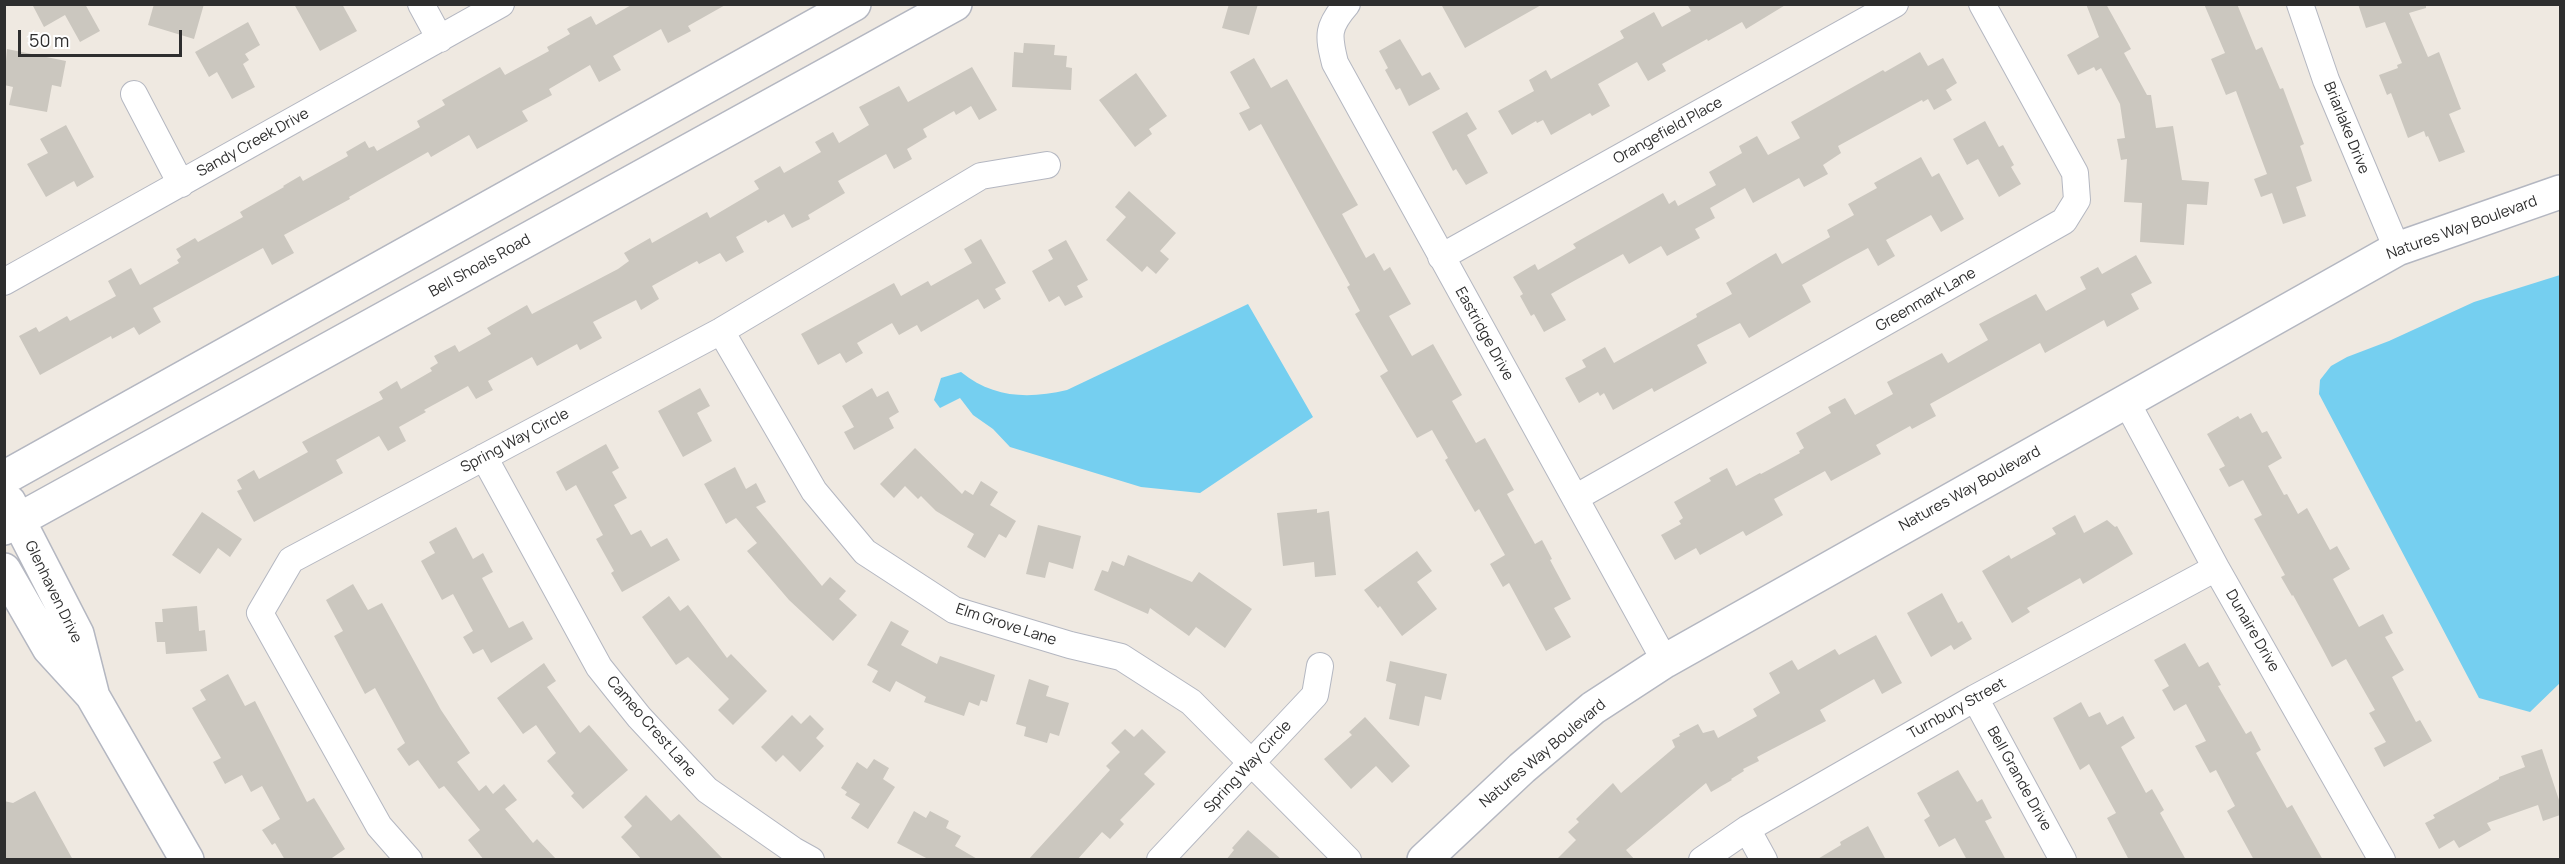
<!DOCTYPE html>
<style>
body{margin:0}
#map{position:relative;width:2565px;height:864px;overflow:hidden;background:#efe9e1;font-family:Manrope,sans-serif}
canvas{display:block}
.frame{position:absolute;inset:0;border:6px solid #2e2e2e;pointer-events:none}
.scale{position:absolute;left:18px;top:30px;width:164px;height:27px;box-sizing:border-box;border:3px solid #2e2e2e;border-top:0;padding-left:8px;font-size:18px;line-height:21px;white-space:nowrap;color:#2e2e2e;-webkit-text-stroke:4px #fff;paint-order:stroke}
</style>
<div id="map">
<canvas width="2565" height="864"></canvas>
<div class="frame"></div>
<div class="scale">50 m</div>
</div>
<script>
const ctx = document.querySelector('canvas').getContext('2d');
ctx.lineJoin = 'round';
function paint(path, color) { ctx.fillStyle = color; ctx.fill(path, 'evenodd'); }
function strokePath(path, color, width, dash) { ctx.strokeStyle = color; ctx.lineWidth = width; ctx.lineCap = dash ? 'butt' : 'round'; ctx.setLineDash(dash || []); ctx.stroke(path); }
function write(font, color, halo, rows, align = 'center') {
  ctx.font = font + ' Manrope,sans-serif'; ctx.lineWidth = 6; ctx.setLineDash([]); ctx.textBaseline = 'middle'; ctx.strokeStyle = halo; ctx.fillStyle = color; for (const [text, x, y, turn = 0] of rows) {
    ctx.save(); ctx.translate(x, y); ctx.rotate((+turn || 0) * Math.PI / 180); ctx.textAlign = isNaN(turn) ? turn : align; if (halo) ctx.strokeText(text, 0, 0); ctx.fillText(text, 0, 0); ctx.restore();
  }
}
paint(new Path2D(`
 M2560,275V683L2530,712L2479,698L2319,394L2320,380L2331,366L2347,357L2389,341L2474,302Z
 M1248,304L1313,417L1200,493L1141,487L1010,447L993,429L973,415L960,398L940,408L934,400L941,378L961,372C993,398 1028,399 1067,390Z`), '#75cff0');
paint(new Path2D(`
 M32,4H85L100,31L80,42L65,15L44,27Z
 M154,4H204L194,39L148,25Z
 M294,4H342L357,31L320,51Z
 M633,4H727L688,26L691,31L668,43L661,29L613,56L621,70L599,82L590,65L549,89L552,95L522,111L528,121L477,149L469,135L431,157L428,152L349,197L350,199L284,235L294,253L272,265L263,248L153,308L161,322L139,335L134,327L112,339L111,336L40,375L19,336L36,327L39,332L67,316L70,321L116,296L108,281L131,268L140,285L179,263L177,260L181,257L176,249L195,238L198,242L243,217L240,212L284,187L283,186L300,176L303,181L348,156L346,152L365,141L369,148L374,146L377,151L420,127L417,121L445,105L442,100L500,67L505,75L549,51L547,47L570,34L567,29L591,16L596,25Z
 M1229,4H1258L1249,35L1222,28Z
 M1441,4H1543L1465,48Z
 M1687,4H1787L1746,29L1742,22L1708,41L1707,39L1662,64L1666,71L1648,81L1637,62L1598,84L1610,106L1592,116L1590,113L1551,135L1543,120L1537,123L1536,121L1512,135L1498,111L1534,91L1529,80L1546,70L1551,79L1624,38L1620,31L1654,12L1662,27L1691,11Z
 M2086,4H2106L2131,49L2124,53L2147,95H2151L2156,128L2173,126L2182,180L2209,182L2207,205L2187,204L2184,245L2140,242L2142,203L2124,202L2127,159L2121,160L2117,139L2125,138L2120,104L2101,68L2096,71L2094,67L2078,75L2067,55L2099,37Z
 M2204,4H2237L2256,50L2262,47L2280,89L2283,88L2304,144L2300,146L2312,181L2296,187L2306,216L2283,224L2272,193L2261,197L2254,179L2267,174L2236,91L2226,95L2211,59L2225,53Z
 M2358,4H2426V8L2409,13L2428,57L2439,52L2461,109L2449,114L2465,152L2439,162L2428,136L2426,137L2424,131L2408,138L2391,93L2387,95L2379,75L2398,68L2397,65L2402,63L2385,22L2366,28Z
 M248,22L260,45L245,54L249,60L243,64L255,87L232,99L217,72L209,77L195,52Z
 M1400,39L1422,76L1430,72L1440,89L1409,106L1400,88L1396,90L1385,70L1388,68L1379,51Z
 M1024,43L1055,45L1054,55L1067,56L1066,67L1072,68L1071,90L1012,87L1014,52L1023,53Z
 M7,49L66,61L61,87L52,85L47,112L9,105L13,87L4,85Z
 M1920,52L1928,66L1943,58L1957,83L1946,90L1952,100L1934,110L1928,99L1923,102L1922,100L1838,146L1841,153L1823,165L1828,174L1804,187L1799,178L1753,203L1745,188L1710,208L1715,218L1695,229L1700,238L1667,256L1661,246L1629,264L1623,254L1572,282L1551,294L1566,320L1544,332L1534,314L1531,316L1520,296L1523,294L1513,277L1535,264L1538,270L1576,248L1573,244L1663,193L1669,204L1675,200L1678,206L1716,185L1709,172L1742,153L1739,146L1757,136L1768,155L1800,138L1791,122L1883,70L1885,72Z
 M1254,58L1271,88L1287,79L1358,205L1342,214L1366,258L1374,253L1384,271L1390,267L1411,304L1389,316L1412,356L1433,344L1462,395L1452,401L1476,443L1485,438L1514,490L1507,494L1535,544L1542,540L1552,559L1550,560L1571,599L1554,608L1571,637L1546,651L1509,583L1503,587L1490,564L1505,555L1479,509L1475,512L1445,460L1448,458L1432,430L1417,438L1380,376L1388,371L1355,314L1360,311L1347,287L1350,285L1261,124L1249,131L1239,113L1250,108L1230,72Z
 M972,67L997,110L979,120L971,106L956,115L954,111L923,129L927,137L907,149L912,159L894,169L886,154L838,181L845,193L808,215L810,219L792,228L784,214L768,223L766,220L736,237L744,252L726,262L720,253L699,264L697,261L652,286L659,299L641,310L636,300L593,322L602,338L580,350L577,344L537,366L532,357L488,381L493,390L476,399L468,386L424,410L426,412L399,427L406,441L388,451L379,436L336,460L343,473L254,522L237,491L242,489L237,480L254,470L259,479L308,452L302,442L383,399L379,392L397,381L401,389L432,371L430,368L438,363L434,356L455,345L459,352L491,334L487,328L527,305L532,314L618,269L629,261L624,253L650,238L652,243L707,212L710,218L759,189L754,181L780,166L784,173L821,152L815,142L833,132L839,143L869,125L859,107L899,86L908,102Z
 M1136,73L1167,116L1149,129L1152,134L1135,147L1099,100Z
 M1467,112L1477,129L1467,135L1488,173L1466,185L1456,169L1453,171L1432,132Z
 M1985,121L1999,147L2003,145L2014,165L2011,167L2021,184L1999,197L1978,159L1967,165L1953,139Z
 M66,125L94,177L77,187L74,181L46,197L27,164L48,153L40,139Z
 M1921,157L1932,177L1939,173L1964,219L1941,232L1931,215L1886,240L1895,256L1878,266L1868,248L1844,261L1802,285L1811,302L1749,338L1740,323L1697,345L1707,363L1654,392L1652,388L1613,410L1604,393L1600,396L1598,392L1579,403L1565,378L1586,367L1582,360L1605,347L1614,363L1697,317L1696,314L1732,294L1726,283L1759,263L1776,253L1782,264L1830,237L1827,230L1854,215L1848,204L1877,188L1874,183Z
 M1129,191L1176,233L1160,251L1169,259L1156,274L1147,266L1142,272L1106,240L1126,217L1115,207Z
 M981,239L1006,283L995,289L1001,299L984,309L978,299L921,332L917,325L899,335L892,323L857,343L863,353L846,363L840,353L818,365L801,334L894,283L901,296L928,281L931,286L972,263L964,249Z
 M1066,240L1088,280L1077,286L1083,297L1065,306L1059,296L1049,302L1032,271L1053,259L1048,250Z
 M2136,255L2152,283L2131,294L2139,309L2107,327L2104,320L2045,353L2040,343L1930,404L1936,416L1912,429L1910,426L1876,445L1881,454L1831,481L1825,471L1774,499L1783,515L1746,536L1743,531L1700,555L1696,548L1675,560L1661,535L1681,524L1679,521L1683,518L1674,502L1711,481L1709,478L1727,468L1736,486L1760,473L1761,474L1800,453L1799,451L1804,448L1796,433L1831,413L1828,407L1845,398L1855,415L1893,394L1887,382L1942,353L1948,363L1988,340L1979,324L2036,294L2046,311L2086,289L2080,277L2098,267L2102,274Z
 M700,388L710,406L697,413L712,441L683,457L658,411Z
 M872,388L877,397L888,391L899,412L889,418L894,428L854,450L844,432L854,427L842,406Z
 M2251,413L2262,433L2267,431L2282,458L2268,466L2284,495L2287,494L2298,514L2307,508L2330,550L2337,546L2350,569L2333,579L2359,627L2383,614L2393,633L2385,637L2404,670L2392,677L2416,722L2420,720L2432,741L2384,767L2374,748L2386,742L2369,713L2375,710L2346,659L2332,667L2322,648L2293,595L2292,596L2281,577L2285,575L2254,519L2262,515L2243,480L2229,487L2219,469L2225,466L2207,434L2238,416L2240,419Z
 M606,444L619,468L612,472L627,498L614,505L631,535L641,530L651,547L667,538L680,560L622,592L611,573L614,571L596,539L603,535L576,485L566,491L556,472Z
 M915,448L962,494L965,490L973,495L981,481L998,492L990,505L1016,521L1006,538L999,534L985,558L967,547L974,534L936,511L921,496L918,499L905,486L894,498L880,484Z
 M735,467L746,489L756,483L766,502L756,507L822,586L830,577L846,591L839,599L857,615L833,641L789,600L747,551L757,543L736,518L726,524L704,484Z
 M1317,509V513L1329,511L1336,575L1315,577L1314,562L1283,566L1277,513Z
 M202,512L242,539L230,557L218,548L200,574L172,555Z
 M2075,515L2084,533L2107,520L2115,527L2117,526L2133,554L2083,584L2080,578L2027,608L2030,612L2012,623L1982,571L2009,555L2011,559L2056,534L2052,528Z
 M1038,525L1081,536L1073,569L1049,562L1045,578L1026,574Z
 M456,527L473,559L483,553L493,572L482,578L509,628L523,621L533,639L491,663L483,649L473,654L463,637L473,631L453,594L442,600L421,561L435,553L429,542Z
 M1417,551L1432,571L1417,582L1437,609L1402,636L1380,606L1378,608L1364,590Z
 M1128,555L1192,582L1199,572L1252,609L1225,648L1196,627L1189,636L1150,608L1148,614L1094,590L1102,570L1108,572L1112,561L1124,566Z
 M353,584L368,610L382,603L441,710L470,753L457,762L479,791L486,785L493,794L504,784L517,800L505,809L533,843L537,839L557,860H484L468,840L480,830L444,786L439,789L418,760L409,766L397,749L405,743L375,688L365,694L334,636L343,631L326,600Z
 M1942,593L1958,623L1962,621L1972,639L1954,650L1951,645L1931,657L1907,613Z
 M669,596L680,611L688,605L727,658L731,654L767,691L733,725L718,710L729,699L688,657L676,665L642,617Z
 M197,606L199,631L205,630L207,651L166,654L165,642H157L155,622H163L162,609Z
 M891,621L909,631L901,645L937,664L940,656L995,675L987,702L981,700L979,706L969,702L964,716L924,702L926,697L896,681L890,692L872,682L878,671L867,665Z
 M1876,635L1902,683L1882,694L1874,679L1820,710L1826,721L1757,757L1759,761L1743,769L1744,771L1731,779L1732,780L1711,792L1706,783L1626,850L1635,860H1556L1576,840L1568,832L1579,822L1576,819L1613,783L1621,793L1675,747L1672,740L1680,736L1679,734L1698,724L1703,733L1714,730L1718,738L1757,716L1753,709L1780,693L1769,673L1792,660L1798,670L1835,649L1839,655Z
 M2185,643L2199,667L2208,662L2221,685L2218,686L2246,734L2251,731L2261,750L2256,753L2287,808L2292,805L2323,860H2254L2227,811L2235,806L2216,770L2210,773L2195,746L2206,741L2186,704L2174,711L2162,690L2169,686L2154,660Z
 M1390,661L1447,674L1441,700L1425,696L1419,726L1389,719L1396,684L1386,681Z
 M544,663L556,681L547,687L580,733L589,725L628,770L583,809L571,796L574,793L547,761L556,753L536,725L523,734L497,698Z
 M228,674L245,706L255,701L307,802L314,798L345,849L329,860H285L275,843L272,845L262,830L280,819L262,786L251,792L242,775L225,784L213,762L221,758L192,708L206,700L200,690Z
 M1029,679L1049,686L1046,696L1069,703L1059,736L1050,733L1047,743L1024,736L1026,727L1016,724Z
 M2081,702L2089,717L2100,712L2107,725L2123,716L2135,738L2121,747L2146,793L2152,789L2164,810L2160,813L2186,860H2129L2107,818L2116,813L2089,764L2080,770L2053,718Z
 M792,715L801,724L810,715L824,729L816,738L824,746L800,772L783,755L776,762L761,747Z
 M1365,717L1410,766L1392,783L1376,766L1351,789L1324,759L1352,735L1349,732Z
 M1125,729L1134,737L1142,729L1166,752L1144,774L1155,784L1120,820L1124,824L1110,839L1102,832L1077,860H1028L1110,770L1106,766L1120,752L1111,743Z
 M2542,749L2560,803V815L2543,821L2538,805L2487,823L2491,830L2459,848L2454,840L2439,849L2425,823L2435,818L2433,815L2499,779V777L2525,767L2521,756Z
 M874,759L889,768L883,779L895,787L868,829L851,818L860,804L845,795L847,792L841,788L857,762L867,769Z
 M1958,770L1977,802L1982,799L1992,818L1985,821L2006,860H1967L1955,838L1939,847L1924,820L1930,816L1917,793Z
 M35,791L73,860H4V801L13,803Z
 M646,795L671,821L679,814L724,860H642L621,837L632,826L624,817Z
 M914,811L926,818L930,811L949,821L946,828L961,836L955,846L979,860H930L897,843Z
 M1868,826L1886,860H1816L1841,845L1840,842Z
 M1248,830L1282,860H1226L1234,850L1232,848Z`), '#cbc7bf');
const street = new Path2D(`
 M421,4L440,39
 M1347,4C1327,27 1328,35 1335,63L1665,661
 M2300,4L2326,80L2397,249
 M134,94L181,184
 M1441,257L1895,4
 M4,282L501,4
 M721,331L814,491L865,552L954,610L1070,645L1121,657L1191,702L1348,860
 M2126,401L2216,568L2382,860
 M484,457L599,667L639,717L707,790L793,850L811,860
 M1575,498L2064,221L2077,200L2075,173L1982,4
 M1975,698L2063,860
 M1747,829L1764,860
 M409,860L379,826L260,613L291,560L721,331L981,176L1047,165
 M1160,860L1315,695L1320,666
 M1702,860L1747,829L1975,698L2216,568`);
const secondary = new Path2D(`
 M4,478L854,4
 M9,502L77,634L92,693
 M4,528L955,4
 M4,570L49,648L92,695L187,860
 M1424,860L1522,768L1593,708L1665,661L2397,249L2560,192`);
strokePath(street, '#b4b7c1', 28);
strokePath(secondary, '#b4b7c1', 36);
strokePath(street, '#fff', 26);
strokePath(secondary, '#fff', 33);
write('15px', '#2e2e2e', '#fff', [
 ["Briarlake Drive",2346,128,68],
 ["Orangefield Place",1668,131,-29],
 ["Sandy Creek Drive",253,143,-29],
 ["Natures Way Boulevard",2462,228,-20],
 ["Bell Shoals Road",480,266,-29],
 ["Greenmark Lane",1926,300,-30],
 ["Eastridge Drive",1484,334,61],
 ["Spring Way Circle",515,441,-28],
 ["Natures Way Boulevard",1970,489,-29],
 ["Glenhaven Drive",53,592,64],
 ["Elm Grove Lane",1006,625,18],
 ["Dunaire Drive",2252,631,60],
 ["Turnbury Street",1957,709,-29],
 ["Cameo Crest Lane",651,727,49],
 ["Natures Way Boulevard",1543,754,-40],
 ["Spring Way Circle",1248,767,-47],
 ["Bell Grande Drive",2019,779,61]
]);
</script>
